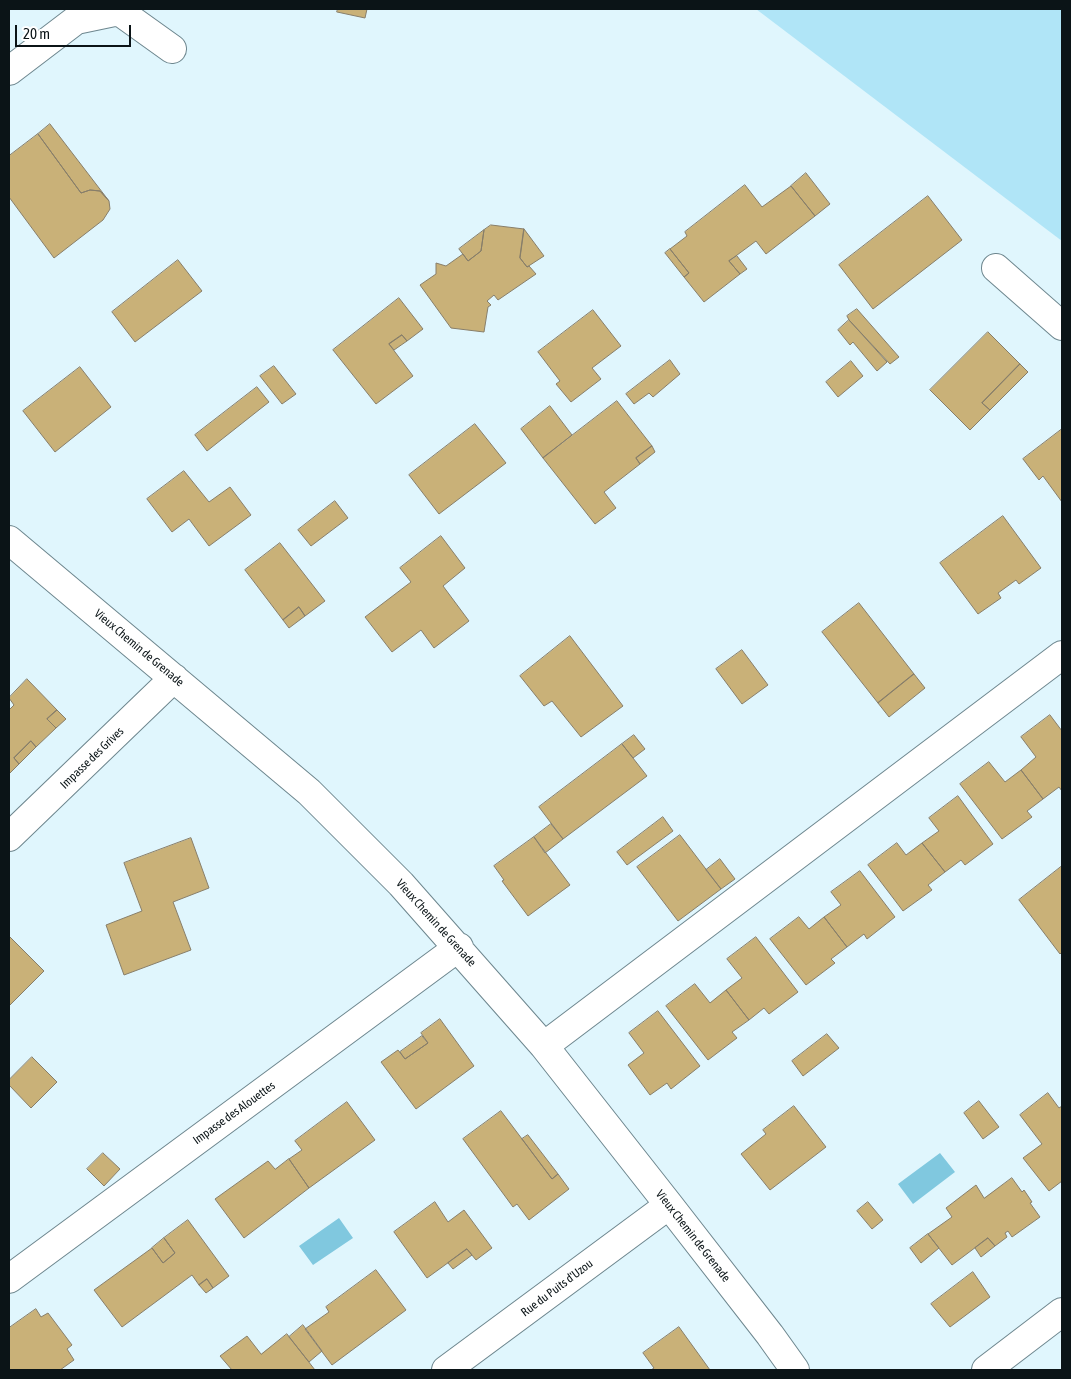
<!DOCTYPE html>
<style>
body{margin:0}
#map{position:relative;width:1071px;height:1379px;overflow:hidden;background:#e0f6fd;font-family:"Asap Condensed",sans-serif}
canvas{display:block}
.frame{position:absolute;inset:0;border:10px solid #0b1417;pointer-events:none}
.scale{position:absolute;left:15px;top:25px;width:116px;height:22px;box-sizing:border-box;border:2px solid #0b1417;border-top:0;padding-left:6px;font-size:15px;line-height:18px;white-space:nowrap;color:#0b1417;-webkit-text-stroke:4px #fff;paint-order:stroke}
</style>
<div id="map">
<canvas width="1071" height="1379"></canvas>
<div class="frame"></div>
<div class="scale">20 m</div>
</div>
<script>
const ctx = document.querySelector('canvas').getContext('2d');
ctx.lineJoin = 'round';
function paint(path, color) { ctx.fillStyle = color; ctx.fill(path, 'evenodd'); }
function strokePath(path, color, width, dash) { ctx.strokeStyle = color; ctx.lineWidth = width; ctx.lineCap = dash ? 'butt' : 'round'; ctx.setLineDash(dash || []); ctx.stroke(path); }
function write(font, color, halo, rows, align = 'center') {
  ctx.font = font + ' "Asap Condensed",sans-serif'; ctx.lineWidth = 4; ctx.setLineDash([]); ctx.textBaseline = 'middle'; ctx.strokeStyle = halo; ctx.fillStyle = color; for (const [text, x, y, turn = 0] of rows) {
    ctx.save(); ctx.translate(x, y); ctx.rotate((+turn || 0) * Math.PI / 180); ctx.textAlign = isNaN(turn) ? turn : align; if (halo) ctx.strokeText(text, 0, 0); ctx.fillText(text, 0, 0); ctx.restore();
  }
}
paint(new Path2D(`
 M756,9H1062V241L1054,235Z`), '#b0e5f7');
paint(new Path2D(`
 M940,1153L955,1172L913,1204L898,1184Z
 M339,1218L353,1238L313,1265L299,1246Z`), '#80c8df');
const building = new Path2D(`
 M338,9H367L365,18L337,12Z
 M50,124L109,201L100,191L90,190L81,193L38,134Z
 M38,134L81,193L90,190L100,191L109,201L110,209L103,220L54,258L9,197V156Z
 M806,173L830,204L815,216L791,186Z
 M745,185L762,207L791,186L815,216L766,254L756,241L729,261L740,274L704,302L684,277L689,273L670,249L687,236L685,232Z
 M928,196L962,240L873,309L839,265Z
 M491,225L524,229L520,258L527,267L529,266L536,274L498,300L494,295L487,301L491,305L488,307L484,332L451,328L420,285L436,274V263L446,266L463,254L468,261L481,251L484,230Z
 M524,229L544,256L527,267L520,258Z
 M484,230L481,251L468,261L459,249Z
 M670,249L689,273L684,277L665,253Z
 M737,256L747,269L740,274L729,261Z
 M178,260L202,291L135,342L112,312Z
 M399,298L423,329L407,341L402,335L389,344L413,376L376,404L333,350Z
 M857,309L899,357L890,364L849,320L847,316Z
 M593,310L621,346L592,368L601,379L571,402L556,384L560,381L538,352Z
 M849,320L887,362L877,371L853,342L850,345L838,330Z
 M988,332L1020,364L982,403L990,410L970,430L930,390Z
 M402,335L407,341L394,350L389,344Z
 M670,360L680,374L653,397L649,393L634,404L626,394Z
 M851,361L863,376L838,397L826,382Z
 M1020,364L1028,372L990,410L982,403Z
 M274,366L296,394L282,404L260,376Z
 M80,367L111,407L55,452L23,411Z
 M257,387L269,402L207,451L195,435Z
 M617,401L652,446L636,458L640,464L604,492L616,508L595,524L543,458Z
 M550,406L572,435L543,458L521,429Z
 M475,424L506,463L439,514L409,475Z
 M1062,429V502L1043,476L1039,480L1023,459Z
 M652,446L655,452L640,464L636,458Z
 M184,471L209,502L230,487L251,515L209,546L189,519L172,532L147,499Z
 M335,501L348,518L311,546L298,530Z
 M1003,516L1041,568L1019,584L1016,580L998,593L1001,598L978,614L940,563Z
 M441,536L465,568L443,586L469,621L434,648L421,630L392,652L365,617L411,582L400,568Z
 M280,543L325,601L305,616L299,607L283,620L245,570Z
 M859,603L914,674L878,703L822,632Z
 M299,607L305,616L289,628L283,620Z
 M570,636L623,706L581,737L552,701L544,706L520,676Z
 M742,650L768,685L742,704L716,669Z
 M914,674L925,688L889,717L878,703Z
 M27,679L57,710L47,719L56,728L36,747L31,741L14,758L19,764L9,774V710L14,705L9,698Z
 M57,710L66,719L56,728L47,719Z
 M1050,715L1062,731V791L1059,787L1043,799L1021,770L1036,757L1021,737Z
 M634,735L645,749L633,758L622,744Z
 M31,741L36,747L19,764L14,758Z
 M622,744L647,776L563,839L539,807Z
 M989,762L1005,782L1021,770L1043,799L1027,811L1032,817L1002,839L960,784Z
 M958,796L993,844L965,865L961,860L945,872L922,843L939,831L929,818Z
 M663,817L673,831L627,865L617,852Z
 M551,824L563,839L545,853L534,837Z
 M680,835L721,889L678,921L637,867Z
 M534,837L570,885L528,916L502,881L504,880L494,866Z
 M191,838L209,888L173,902L191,950L124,975L106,925L142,911L124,863Z
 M897,843L906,855L922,843L945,872L928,885L932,890L903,911L868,865Z
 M720,859L735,879L721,889L706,870Z
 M1062,866V952L1060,954L1019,900Z
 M860,871L895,917L867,939L864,934L847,947L824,917L841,905L831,892Z
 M799,917L809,929L824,917L847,947L831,959L835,963L806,985L770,939Z
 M9,936L44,971L9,1006Z
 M756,937L798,992L769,1014L764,1008L749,1020L726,990L742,978L727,959Z
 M695,984L710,1003L726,990L749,1020L732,1032L737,1038L708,1060L666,1006Z
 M658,1011L700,1066L671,1089L667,1083L650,1095L628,1065L644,1053L629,1033Z
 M440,1019L474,1066L416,1109L381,1062L398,1050L405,1059L428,1043L421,1033Z
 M827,1034L839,1048L803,1076L792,1061Z
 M422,1036L428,1043L405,1059L400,1052Z
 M32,1057L57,1082L31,1108L9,1085V1080Z
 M1048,1093L1059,1108L1062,1106V1181L1049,1191L1023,1158L1042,1144L1020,1115Z
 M979,1101L999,1127L983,1139L964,1113Z
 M347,1102L375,1140L309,1188L289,1159L302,1150L295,1141Z
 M794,1106L826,1147L770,1190L741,1154L766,1134L763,1130Z
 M501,1111L552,1179L558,1174L569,1189L529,1220L517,1204L513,1207L463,1139Z
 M528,1135L558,1174L552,1179L522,1139Z
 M103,1153L120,1169L104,1186L87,1169Z
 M289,1159L309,1188L244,1238L215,1199L268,1161L275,1169Z
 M1012,1178L1022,1192L1024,1190L1032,1202L1030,1203L1040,1217L1012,1237L1008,1231L1005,1233L1007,1237L995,1246L988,1238L952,1265L928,1234L952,1217L946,1208L976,1185L984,1198Z
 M435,1202L448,1222L464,1210L492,1248L476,1260L467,1249L427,1278L394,1232Z
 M868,1202L883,1220L872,1229L857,1211Z
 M188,1220L229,1276L213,1288L207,1279L199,1285L192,1275L122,1327L94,1290L152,1248L163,1263L175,1253L164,1238Z
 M928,1234L939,1248L921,1263L910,1248Z
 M164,1238L175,1253L163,1263L152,1248Z
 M988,1238L995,1246L981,1257L975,1248Z
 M467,1249L472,1255L453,1269L448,1263Z
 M376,1270L406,1310L332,1365L305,1329L329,1312L326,1307Z
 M973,1272L990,1297L950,1327L931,1304Z
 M207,1279L213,1288L206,1293L199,1285Z
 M36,1309L41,1317L48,1313L72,1345L67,1349L74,1360L60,1370H9V1328Z
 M303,1325L322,1351L309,1362L289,1337Z
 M679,1327L710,1370H651L654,1368L643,1353Z
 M287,1334L315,1370H232L220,1356L247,1336L261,1354Z`);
paint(building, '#c9b178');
strokePath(building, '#877e6a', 1);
const minor = new Path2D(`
 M9,71L76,20L119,11L172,49
 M996,268L1062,326
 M9,540L309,792L401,884L544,1046L669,1205L770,1335L795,1370
 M9,837L174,678
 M544,1046L1062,655
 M9,1279L459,947
 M446,1370L669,1205
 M986,1370L1062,1312`);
strokePath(minor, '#6d868e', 30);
strokePath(minor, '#fff', 28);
write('12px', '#0b1417', '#fff', [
 ["Vieux Chemin de Grenade",139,648,40],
 ["Impasse des Grives",92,758,-44],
 ["Vieux Chemin de Grenade",436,923,48],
 ["Impasse des Alouettes",234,1113,-36],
 ["Vieux Chemin de Grenade",693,1236,52],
 ["Rue du Puits d'Uzou",557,1288,-37]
]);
</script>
